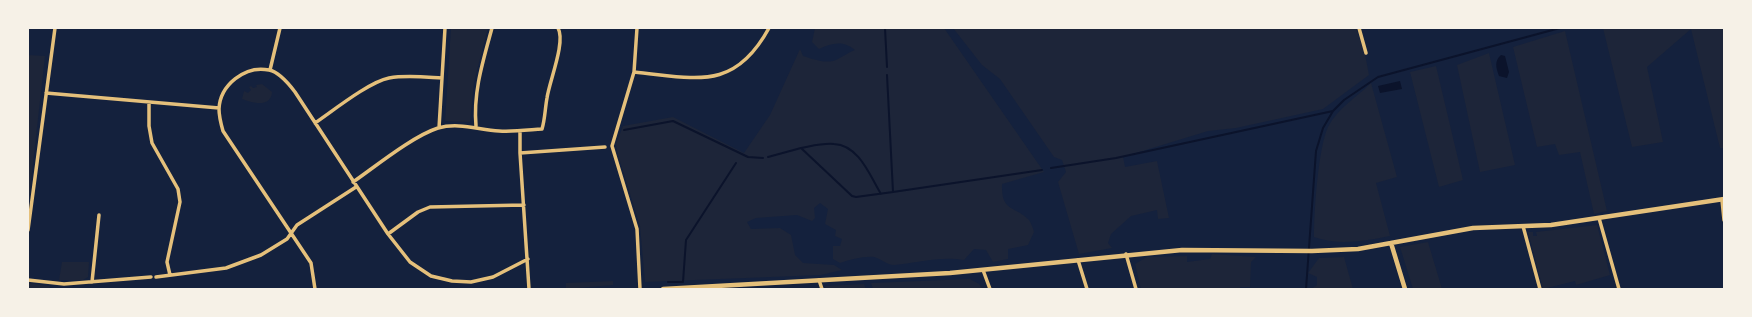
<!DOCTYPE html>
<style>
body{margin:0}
#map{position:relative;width:1752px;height:317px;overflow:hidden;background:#14213d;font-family:"Golos Text",sans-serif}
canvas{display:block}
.frame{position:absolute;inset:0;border:29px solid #f6f1e7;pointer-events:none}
</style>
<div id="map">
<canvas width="1752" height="317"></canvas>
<div class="frame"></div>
</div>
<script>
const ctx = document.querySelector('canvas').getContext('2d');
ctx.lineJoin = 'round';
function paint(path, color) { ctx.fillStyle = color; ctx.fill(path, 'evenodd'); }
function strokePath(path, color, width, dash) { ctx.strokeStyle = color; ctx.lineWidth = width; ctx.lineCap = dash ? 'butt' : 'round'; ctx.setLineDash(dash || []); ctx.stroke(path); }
paint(new Path2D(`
 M451,28H488L474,82L470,122L445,121Z
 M815,28H944L1044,172L1002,184C1001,212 1014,205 1029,220C1031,223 1033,228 1034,232L1028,245L1008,249V259L993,262L986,250L974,249L964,260C939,256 919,263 894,265C887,265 880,258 874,257C864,256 849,260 840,263L833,259V246H840L842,239L835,236L836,230L825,224L828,209L820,203L814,208L815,218L812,221L797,215L756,218L747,222L751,229L780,228L791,235L795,255L803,263L834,265L842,270L821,275L645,282L640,226L618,155L616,144L623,126L673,117L744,153L770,115L800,49L803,56C813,59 827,65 838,59C844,56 849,52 855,50C843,40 832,43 819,49L812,42Z
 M953,28H1356L1365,54L1369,75L1323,109L1236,128L1208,131L1123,157L1125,167L1157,161L1169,218L1158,219L1157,210L1131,216L1111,234L1108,243L1112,248L1079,254L1058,182L1066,172L1062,160L1054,157L1000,79L982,65Z
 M1603,28H1724V148H1720L1691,29L1647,67L1663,142L1632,147Z
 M1565,31L1607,211L1594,214L1580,152L1559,155L1555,144L1537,147L1513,47Z
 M1489,53L1515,165L1480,172L1457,65Z
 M28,55L45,56L28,208Z
 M1436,66L1463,180L1439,187L1410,72Z
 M1371,83L1397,177L1376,183L1390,236C1365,241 1339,246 1314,237C1314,212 1318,149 1328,127C1337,109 1357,97 1371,83Z
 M262,84L272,92C271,109 250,102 242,99L244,91L248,93L251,90L249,87L251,86L253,88L257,87L256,85Z
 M1597,225L1610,275L1576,285L1575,281L1543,289L1528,232H1533V236H1537L1536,232Z
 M1428,242L1442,289H1413L1400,247Z
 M1212,254L1256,257L1251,262L1250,287H1240L1241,289H1141L1135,264L1147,257L1187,256V262L1210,259Z
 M1344,257L1353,289H1311L1317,285V277L1308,273L1319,258Z
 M62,262H89L88,277L83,280H59Z
 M970,279L979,284L983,289H873L871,283Z
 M613,281V285L566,289V283Z
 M28,283L50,286L49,289H28Z
 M864,284L866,289H826L825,286Z`), '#1d2539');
paint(new Path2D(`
 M1501,55L1505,56L1509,72L1507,78L1499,76C1496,68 1494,61 1501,55Z
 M1400,81L1402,89L1380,93L1378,86Z`), '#0b132b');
strokePath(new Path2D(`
 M885,28L887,67
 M887,75L893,192L1042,170
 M624,130L673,121L748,157L763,158
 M801,148C812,146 823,143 834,144C859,145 870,176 881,194
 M768,157L801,148L852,196L856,197L893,192
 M1051,168L1116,158L1333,111
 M668,282H683L686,240L736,163
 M1306,289L1316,151L1323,128L1333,111L1344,100L1378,77L1560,28`), '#0b132b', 2);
strokePath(new Path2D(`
 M637,28L634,72L612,146L637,229L640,289
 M1359,28L1366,53
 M270,70L280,28
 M634,72C696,78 734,92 769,28
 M46,93L219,108
 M149,103V126L152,143L178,189L180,202L167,262L170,275
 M315,123C334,110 369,82 389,78C406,75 424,77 442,78
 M476,126C473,92 483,61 492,28
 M439,128L445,28
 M520,131V153L529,289
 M520,153L605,147
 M353,182C376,166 413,136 438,128C459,122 479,130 499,131C513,132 528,130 542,129C545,119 545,109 547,98C549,82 566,42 558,28
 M1722,200L1724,220
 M1599,218L1619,289
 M1523,226L1540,289
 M28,230L55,28
 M388,234L418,212L430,207L524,205
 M1126,254L1136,289
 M1078,260L1087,289
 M983,270L990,289
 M156,277L226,268L261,255L287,239L297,225L356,187
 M28,280L64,284L151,277
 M819,280L822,289
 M92,282L99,215
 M315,289L311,263L223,131C221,124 219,117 219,109C220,85 245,65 269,70C279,72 289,84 295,92L388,234L410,262L431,276L452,281L471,282L493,277L528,259`), '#e5c07b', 3.5);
strokePath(new Path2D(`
 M1391,243L1405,289
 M663,289L950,273L1182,250L1312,251L1358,249L1473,228L1551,225L1724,199`), '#e5c07b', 4.5);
</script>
